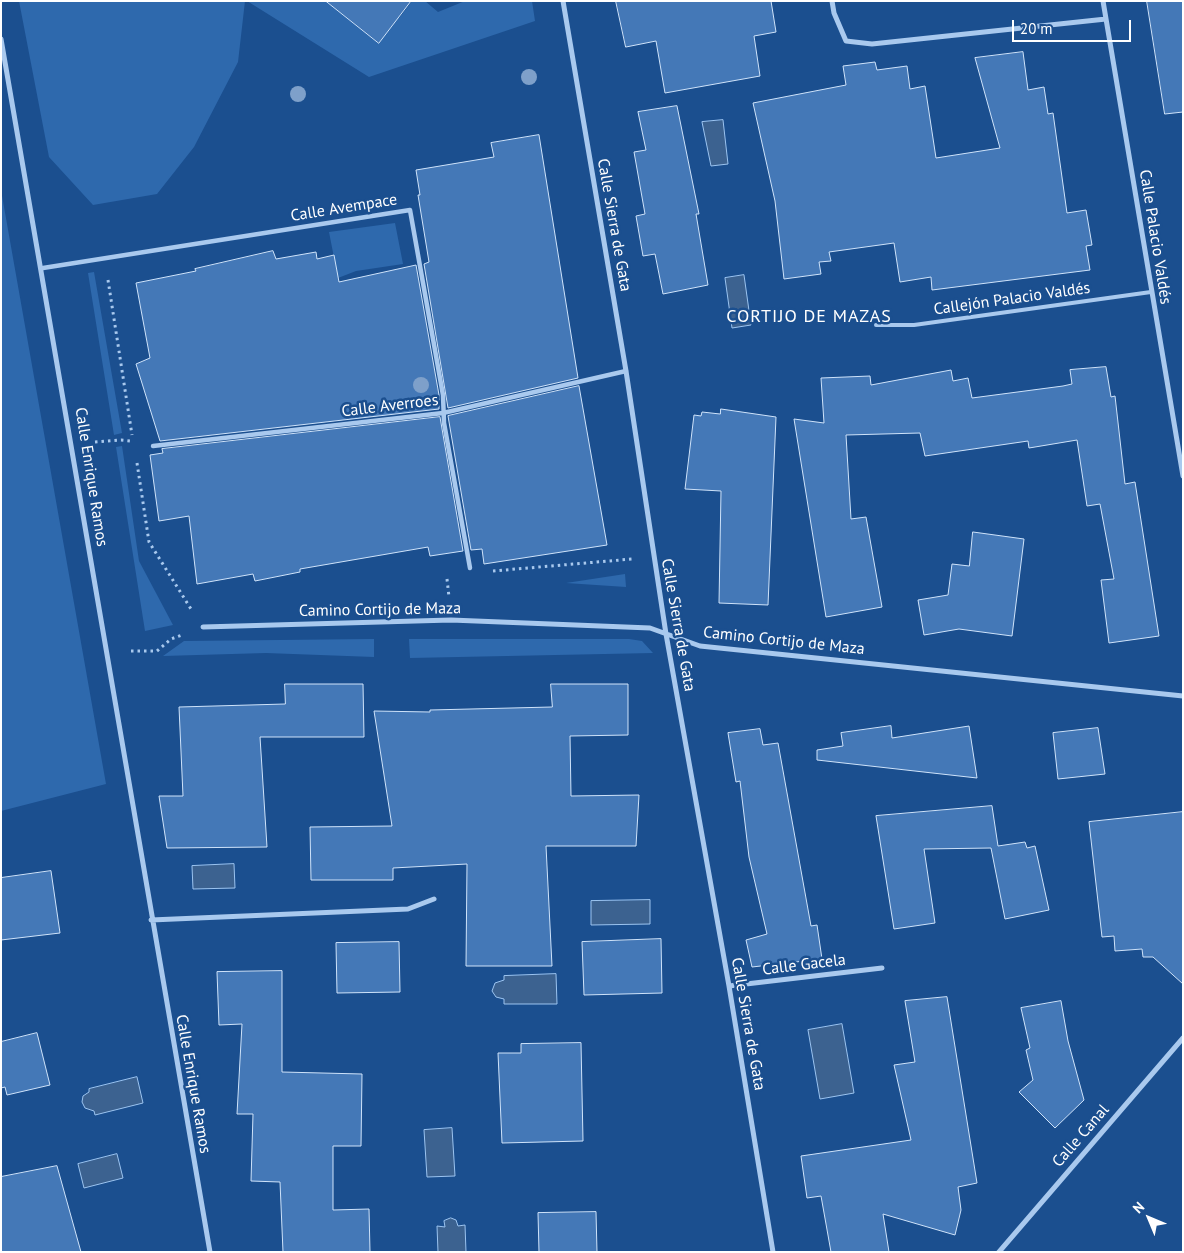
<!DOCTYPE html>
<meta charset="utf-8">
<style>
body{margin:0}
#map{position:relative;width:1184px;height:1253px;overflow:hidden;background:#1b4f8f;font-family:"PT Sans",sans-serif}
canvas{display:block}
.frame{position:absolute;inset:0;border:2px solid #fff;pointer-events:none}
.north{position:absolute;left:1124px;top:1193px;width:50px;height:50px;-webkit-text-stroke:4px #1b4f8f;paint-order:stroke;rotate:315deg;font-size:14px;font-weight:700;line-height:20px;text-align:center;color:#fff}
.north::after{content:'';display:block;margin:auto;width:18px;height:22px;background:#fff;clip-path:polygon(50% 0,100% 100%,50% 72%,0 100%)}
.scale{position:absolute;left:1012px;top:20px;width:119px;height:22px;box-sizing:border-box;border:2px solid #fff;border-top:0;padding-left:6px;font-size:15px;line-height:18px;white-space:nowrap;color:#fff;-webkit-text-stroke:4px #1b4f8f;paint-order:stroke}
</style>
<div id="map">
<canvas width="1184" height="1253"></canvas>
<div class="frame"></div>
<div class="north">N</div>
<div class="scale">20 m</div>
</div>
<script>
const ctx = document.querySelector('canvas').getContext('2d');
ctx.lineJoin = 'round';
function paint(path, color) { ctx.fillStyle = color; ctx.fill(path, 'evenodd'); }
function strokePath(path, color, width, dash) { ctx.strokeStyle = color; ctx.lineWidth = width; ctx.lineCap = dash ? 'butt' : 'round'; ctx.setLineDash(dash || []); ctx.stroke(path); }
function write(font, color, halo, rows, align = 'center') {
  ctx.font = font + ' "PT Sans",sans-serif'; ctx.lineWidth = 5; ctx.setLineDash([]); ctx.textBaseline = 'middle'; ctx.strokeStyle = halo; ctx.fillStyle = color; for (const [text, x, y, turn = 0] of rows) {
    ctx.save(); ctx.translate(x, y); ctx.rotate((+turn || 0) * Math.PI / 180); ctx.textAlign = isNaN(turn) ? turn : align; if (halo) ctx.strokeText(text, 0, 0); ctx.fillText(text, 0, 0); ctx.restore();
  }
}
paint(new Path2D(`
 M19,1H245L238,62L194,147L157,194L93,205L49,157Z
 M247,1H350L340,12L379,43L394,24L385,16L389,11L399,18L412,1H425L438,12L465,1H532L535,21L369,77Z
 M1,190L106,784L1,811Z
 M395,223L403,264L356,271L338,278L329,232Z
 M94,272L122,433L114,435L88,273Z
 M122,446L139,561L173,625L145,631L116,447Z
 M625,574L626,587L566,583Z
 M374,639V657L266,653L163,656L184,641Z
 M409,639H629L642,641L653,653L410,658Z`), '#2e69ad');
const water = new Path2D(`
 M723,120L728,164L711,166L702,122Z
 M744,275L751,325L732,328L725,278Z
 M234,864L235,888L193,889L192,866Z
 M650,900V924L591,925V901Z
 M556,974L557,1004H504V999L496,997L492,991L495,983L504,980V976Z
 M842,1024L854,1093L820,1099L808,1030Z
 M137,1077L143,1103L95,1115L94,1111L85,1108L82,1102L83,1096L89,1092V1089Z
 M452,1128L455,1176L427,1177L424,1130Z
 M117,1154L123,1178L84,1188L78,1164Z
 M451,1218L456,1220L458,1226L465,1225L466,1252H438L437,1226L445,1227L444,1221Z`);
paint(water, '#3c6290');
strokePath(water, '#9cc4f0', 1);
const building = new Path2D(`
 M326,1H411L379,43Z
 M616,1H771L776,32L754,36L760,76L665,93L656,41L626,47Z
 M1147,1H1183V112L1165,114Z
 M1023,52L1028,90L1044,87L1048,114L1053,113L1067,213L1086,210L1092,245L1086,246L1090,270L932,290L931,277L900,282L894,243L829,252L831,261L819,262L821,274L784,279L775,201L753,103L846,85L843,66L875,62L877,70L907,66L910,89L925,86L936,158L1000,148L975,58Z
 M677,106L699,214H696L708,285L663,294L655,254L643,256L636,216L645,214L634,152L646,150L638,112Z
 M539,135L578,378L448,408L424,264L429,262L418,195H420L416,170L494,157L491,143Z
 M273,251L276,259L316,252L317,259L334,255L339,282L416,265L439,395V409L160,441L136,364L150,358L136,283L196,271L195,269Z
 M1106,367L1111,397L1115,396L1125,484L1135,482L1159,636L1109,643L1101,580L1114,579L1100,504L1087,506L1077,440L1029,448L1028,441L925,456L920,433L846,435L851,519L866,517L882,607L826,617L794,419L824,423L821,378L870,376L871,385L951,370L953,381L968,378L972,398L1063,386L1072,384L1070,370Z
 M579,386L607,545L484,564L482,549L471,550L448,416Z
 M721,409L776,417L768,605L719,603L721,491L685,489L694,415L701,416L702,412L720,414Z
 M440,417L463,551L430,556L428,547L300,569V572L255,581L253,574L197,584L189,516L159,521L150,455L163,453L162,449Z
 M973,532L1024,539L1012,636L959,629L924,635L918,600L948,595L952,564L969,566Z
 M285,684H363L364,737H260L267,847L167,848L159,796H183L179,707L285,704Z
 M551,684H628V735L570,736L571,796L639,795L636,846H546L552,966H466L467,864L393,868V880H311L310,827L392,826L374,711L430,712V710L552,707Z
 M891,726L892,738L969,726L977,778L817,760V750L843,746L841,733Z
 M1098,728L1105,774L1058,779L1053,733Z
 M760,729L763,745L778,743L811,926L817,925L822,959L752,967L746,940L767,934L749,857L740,781L736,782L728,733Z
 M992,806L998,846L1025,842L1027,848L1035,846L1049,910L1005,919L991,848L924,849L935,923L894,929L876,816Z
 M1183,812V984L1153,957H1143L1142,949L1115,951L1114,936L1102,937L1089,822Z
 M51,871L60,933L1,940V878Z
 M661,939L662,993L584,995L582,942Z
 M399,942L400,992L337,993L336,943Z
 M282,971V1072L362,1074L361,1146H333V1210L369,1209L370,1252H283L280,1182L251,1181L253,1114H237L242,1024L219,1025L217,972Z
 M947,997L977,1183L958,1187L961,1210L955,1235L883,1214L889,1252H831L821,1196L807,1198L801,1156L911,1140L894,1065L915,1062L905,1001Z
 M1061,1001L1068,1041L1084,1100L1055,1128L1019,1092L1033,1080L1026,1050L1030,1048L1021,1008Z
 M37,1033L50,1085L7,1095L5,1087L1,1088V1042Z
 M581,1043L583,1141L502,1143L498,1053H521V1044Z
 M57,1166L81,1252H1V1177Z
 M596,1212L597,1252H539L538,1213Z`);
paint(building, '#4478b7');
strokePath(building, '#cfe3fa', 1);
strokePath(new Path2D(`
 M108,280L132,435
 M95,442L121,440L131,441
 M137,463L149,542L191,609
 M493,571L632,559
 M447,579L449,597
 M131,651H157L171,639L182,635`), '#a9c9ee', 3, [2.5, 4]);
strokePath(new Path2D(`
 M876,325H914L1151,292`), '#a9c9ee', 4);
strokePath(new Path2D(`
 M43,268L410,210L443,395L444,423L470,568
 M153,446L443,413L626,371`), '#a9c9ee', 4.5);
strokePath(new Path2D(`
 M563,1L626,371L666,634L729,986L773,1252
 M832,1L834,13L846,41L872,44L1106,19
 M1103,1L1183,476
 M1,39C74,443 138,848 210,1252
 M203,627L451,620L650,628L700,646L1183,696
 M151,920L408,909L434,899
 M729,986L882,968
 M999,1252L1183,1038`), '#a9c9ee', 5);
ctx.fillStyle = '#7ea0ca';
for (const [x, y] of [
 [529,77],
 [298,94],
 [421,385]
]) { ctx.beginPath(); ctx.arc(x, y, 8, 0, 2 * Math.PI); ctx.fill(); }
write('16px', '#fff', '#1b4f8f', [
 ["Calle Avempace",344,208,-9],
 ["Calle Sierra de Gata",614,225,80],
 ["Calle Palacio Valdés",1155,237,81],
 ["Callejón Palacio Valdés",1012,299,-8],
 ["Calle Averroes",390,406,-7],
 ["Calle Enrique Ramos",91,477,81],
 ["Camino Cortijo de Maza",380,610,-1],
 ["Calle Sierra de Gata",678,625,80],
 ["Camino Cortijo de Maza",784,641,6],
 ["Calle Gacela",804,965,-7],
 ["Calle Sierra de Gata",748,1024,80],
 ["Calle Enrique Ramos",193,1084,80],
 ["Calle Canal",1081,1136,-49]
]);
ctx.letterSpacing = '1px';
write('18px', '#fff', '#1b4f8f', [
 ["CORTIJO DE MAZAS",809,317]
]);
ctx.letterSpacing = '0px';
</script>
